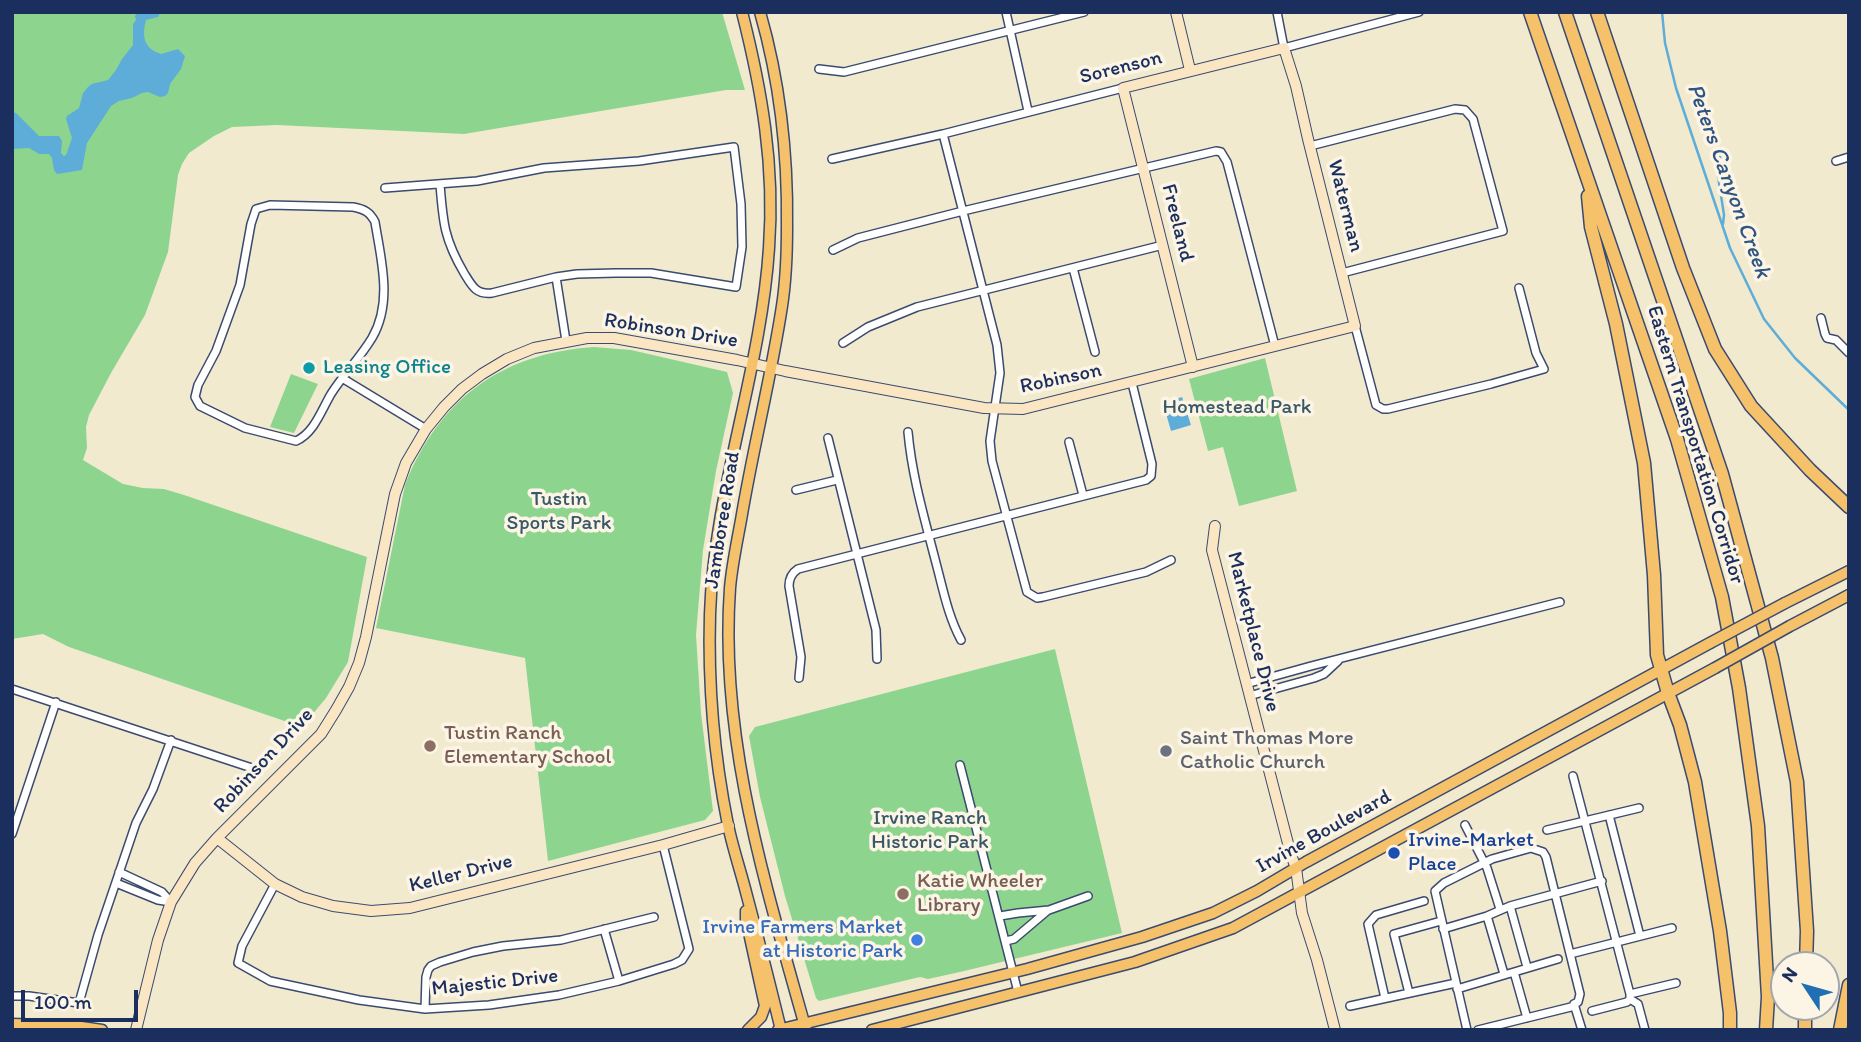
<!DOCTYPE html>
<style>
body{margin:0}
#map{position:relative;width:1861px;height:1042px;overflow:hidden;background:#f2eacf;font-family:Itim,sans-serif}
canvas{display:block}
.frame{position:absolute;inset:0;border:14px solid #1b2f5e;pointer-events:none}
.north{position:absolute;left:1770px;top:951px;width:70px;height:70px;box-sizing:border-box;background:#fcf5e5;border:2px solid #a2a6af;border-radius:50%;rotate:306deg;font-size:19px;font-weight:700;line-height:28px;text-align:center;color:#1b2f5e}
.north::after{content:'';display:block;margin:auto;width:24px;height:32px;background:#1f6fb2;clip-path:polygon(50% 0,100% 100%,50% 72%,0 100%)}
.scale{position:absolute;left:21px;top:990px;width:117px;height:32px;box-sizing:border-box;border:4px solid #1b2f5e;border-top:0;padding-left:9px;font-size:21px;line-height:24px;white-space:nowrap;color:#1b2f5e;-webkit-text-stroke:5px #fcf5e5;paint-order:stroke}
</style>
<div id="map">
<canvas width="1861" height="1042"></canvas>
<div class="frame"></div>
<div class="north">N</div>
<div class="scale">100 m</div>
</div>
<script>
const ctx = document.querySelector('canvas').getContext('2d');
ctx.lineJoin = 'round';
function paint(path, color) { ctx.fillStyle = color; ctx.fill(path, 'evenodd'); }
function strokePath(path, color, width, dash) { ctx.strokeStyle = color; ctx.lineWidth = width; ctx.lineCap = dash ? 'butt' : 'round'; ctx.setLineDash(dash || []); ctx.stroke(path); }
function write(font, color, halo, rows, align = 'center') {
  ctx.font = font + ' Itim,sans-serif'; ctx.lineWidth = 7; ctx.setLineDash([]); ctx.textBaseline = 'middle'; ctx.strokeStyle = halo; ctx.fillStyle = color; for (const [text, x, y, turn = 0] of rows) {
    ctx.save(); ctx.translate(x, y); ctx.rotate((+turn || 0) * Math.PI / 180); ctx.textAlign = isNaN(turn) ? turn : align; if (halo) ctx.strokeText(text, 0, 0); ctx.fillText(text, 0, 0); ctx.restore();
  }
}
paint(new Path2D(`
 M12,12H722L745,90H726L464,134L277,125L232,127L214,136L189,153L182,164L178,175L168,252L145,315L111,373L89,415L86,427L87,448L83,460L123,484L143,488L164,489L184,495L367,557L348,662L326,698L302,727L69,647L43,634L12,639Z
 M594,347L631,350L727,372L733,393L716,471L703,550L696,635L701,713L713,811L705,820L548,861L525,658L376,628L405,485C439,399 502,353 594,347Z
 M1265,358L1297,491L1239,506L1223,447L1208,451L1189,379Z
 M291,374L318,384L294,433L270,427Z
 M1055,649L1122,933L960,972L928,979L920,977L819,1001L816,998L785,896L760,797L749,736L755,727Z`), '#8dd58f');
paint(new Path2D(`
 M137,12H161L158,17L146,20C142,36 143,48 161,54L178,49L185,56L181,69L170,84L168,93L165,96L160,97L148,92L142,93L132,98L119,101L111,106L87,143L82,170L57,174L54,170L52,158L49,154H39L29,148L12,149V112L16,113L39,136H59L62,141L61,153L64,156L66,155L72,138L66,119L67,116L79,108L83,93L88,87L92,84L108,80L116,70L122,59L133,45V24L136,20L135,16Z
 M1182,397L1191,425L1171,431L1163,403Z`), '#5dadd8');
strokePath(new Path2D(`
 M1662,12L1665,43L1676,88L1730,248L1764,319L1795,358L1849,410
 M1721,148L1718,176L1724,215L1723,224`), '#5dadd8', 2.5);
const street = new Path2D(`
 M1006,12L1028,111
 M1277,12L1284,48L1419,12
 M819,69L844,72L1084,12
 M943,134L997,345L1000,373L990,441L992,461L1027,592L1037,598L1043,597L1146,572L1171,560
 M1310,146L1455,109L1465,110L1473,119L1503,231L1342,273
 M832,159L943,134L1123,88
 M1836,161L1849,157
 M385,188L477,181L544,168L639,161L734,147L741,204L742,247L736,287L651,273H616L577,274L556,277L492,293C476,295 472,286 464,273C444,239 443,222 440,184
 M270,205L353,207C364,209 370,212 375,222C381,260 393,302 372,338C360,358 343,375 331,394C321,411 314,433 296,441L245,428L200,406L195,397L198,385L216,351L240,285L251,224L256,209Z
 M833,250L858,238L963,211L1216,151L1221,152L1227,162L1275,346
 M1073,268L1095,352
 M556,277L566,341
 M1821,318L1825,334L1827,338L1836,340L1849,353
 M1355,326L1376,405L1383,409H1388L1491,384L1544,369L1536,353L1519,288
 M843,343L868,327L917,307L1163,245
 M342,378L426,429
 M908,432C912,477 925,520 936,563C943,589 948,616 961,640
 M828,438L876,630L877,659
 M1069,442L1083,495
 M796,490L837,480
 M799,678L801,657L789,586C789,578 792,573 798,569L1146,480L1151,476L1152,464L1132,383
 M1246,684L1311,666L1560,602
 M12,689L258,770
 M1249,696L1314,678L1324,674L1338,661
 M960,765L1018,992
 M1573,776L1630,994V999L1627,1002L1592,1011
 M1609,815L1640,936
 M1465,825L1487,868L1500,909
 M1547,830L1639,808
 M12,834L56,702
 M116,883L158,900L171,902L162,892L119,872
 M275,884L242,946L238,963L270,981L359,1000L425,1009L489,1005L559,995L619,981L674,964L682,960L689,949L663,845
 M1510,906L1527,967
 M1000,916L1018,913L1049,910L1088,896
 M1487,916L1504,974
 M604,929L619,981
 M1443,929L1487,916L1510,906L1602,881
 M1006,941L1014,939L1047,911
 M1570,954L1672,928
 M1514,972L1527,1018
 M1457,989L1558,959
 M1409,993L1394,934L1441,921
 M1630,994L1676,983
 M12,996H29L79,1003L98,935L136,823L153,789L171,740
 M1385,998L1368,924L1376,915L1424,901
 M1630,999L1638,1004L1645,1030
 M1350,1006L1456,983
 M425,1009L426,977L428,970L431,966L440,962L473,952L503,946L561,940L654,917
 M1467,1030L1435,891L1444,883L1492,859L1531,848L1543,852L1546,857L1580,994L1578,1002L1574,1004L1582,1030
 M1478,1030L1575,1006`);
const secondary = new Path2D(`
 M1176,12L1190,70
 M1215,526L1212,550L1291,855L1296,868L1302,913L1317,960L1335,1030
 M217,838L275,884L302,897L333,906L371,911L410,908L663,845L729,826
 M136,1030L158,940L171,902L195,863L217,838L321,734L336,710L349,687L359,663L366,637L395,494L406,463L426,429L444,407L462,389L482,374L507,359L534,348L587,338H614L737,360L785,371L984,408L1023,409L1355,326L1308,139L1296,86L1284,48L1123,88L1193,367`);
const primary = new Path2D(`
 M742,12C762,91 775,166 769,248C761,371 714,490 710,614C708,683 714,756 728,825C733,849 741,872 747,896C759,941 770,985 781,1030
 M760,12C780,82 788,154 787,227C787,253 786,280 782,306C771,378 753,448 741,520C737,542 732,565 730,588C719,739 766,886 806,1030
 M1785,603L1849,571
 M1790,626L1849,595
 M746,911V919L765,1006L761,1017L748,1030
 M12,1024L74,1026L102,1030
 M778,1030L1027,969L1142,937L1213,913L1257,891L1306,862L1710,643
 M872,1030L1135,962L1233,928L1715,668`);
const highway = new Path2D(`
 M1530,12L1677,439L1722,597L1739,688L1758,826L1768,997L1766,1030
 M1565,12L1722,474L1772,658L1797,782L1807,931L1806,965
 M1597,12L1683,268L1715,349L1751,406L1810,470L1849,507
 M1588,196L1591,227L1616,324L1644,463L1654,575L1657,655L1668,693L1680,725L1695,782L1720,931L1730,1013V1030
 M1805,1030V1007
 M1840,1030L1849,985`);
strokePath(street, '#3b4b6f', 10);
strokePath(secondary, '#3b4b6f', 12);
strokePath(primary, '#3b4b6f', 13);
strokePath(highway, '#3b4b6f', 15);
strokePath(street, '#fff', 7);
strokePath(secondary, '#fbe6c4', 10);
strokePath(primary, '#f5c16b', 10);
strokePath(highway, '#f5c16b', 12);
const primaryBridge = new Path2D(`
 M1710,643L1785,603
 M1715,668L1790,626`);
strokePath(primaryBridge, '#3b4b6f', 13, []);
strokePath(primaryBridge, '#f5c16b', 10);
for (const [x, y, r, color] of [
 [309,368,7,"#0f9aa8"],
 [430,746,7,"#8d6e63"],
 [1166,751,7,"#6b7280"],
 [1394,853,7,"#1a4fb4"],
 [903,894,7,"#8d6e63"],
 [917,940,7,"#3f7fe0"]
]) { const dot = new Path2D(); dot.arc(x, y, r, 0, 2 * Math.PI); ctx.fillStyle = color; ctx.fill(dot); strokePath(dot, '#fcf5e5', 2.5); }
write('21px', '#1b2f5e', '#fcf5e5', [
 ["Sorenson",1121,68,-14],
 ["Waterman",1345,206,76],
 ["Freeland",1177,223,76],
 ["Robinson Drive",671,331,9],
 ["Robinson",1061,379,-12],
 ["Eastern Transportation Corridor",1695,445,73],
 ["Jamboree Road",723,520,-81],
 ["Marketplace Drive",1253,632,76],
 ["Robinson Drive",264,761,-47],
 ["Irvine Boulevard",1324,832,-29],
 ["Keller Drive",461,874,-14],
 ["Majestic Drive",495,983,-6]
]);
write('21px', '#0d838f', '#fcf5e5', [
 ["Leasing Office",323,368]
], 'left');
write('21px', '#38586a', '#fcf5e5', [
 ["Homestead Park",1237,408],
 ["Tustin",559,500],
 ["Sports Park",559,524],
 ["Irvine Ranch",930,819],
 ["Historic Park",930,843]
]);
write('21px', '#785e54', '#fcf5e5', [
 ["Tustin Ranch",444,734],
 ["Elementary School",444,758],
 ["Katie Wheeler",917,882],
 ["Library",917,906]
], 'left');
write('21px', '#5b616d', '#fcf5e5', [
 ["Saint Thomas More",1180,739],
 ["Catholic Church",1180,763]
], 'left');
write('21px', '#164399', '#fcf5e5', [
 ["Irvine-Market",1408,841],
 ["Place",1408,865]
], 'left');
write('21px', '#366cbe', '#fcf5e5', [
 ["Irvine Farmers Market",903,928],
 ["at Historic Park",903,952]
], 'right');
write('italic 23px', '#2f5583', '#fcf5e5', [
 ["Peters Canyon Creek",1728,181,70]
]);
</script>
